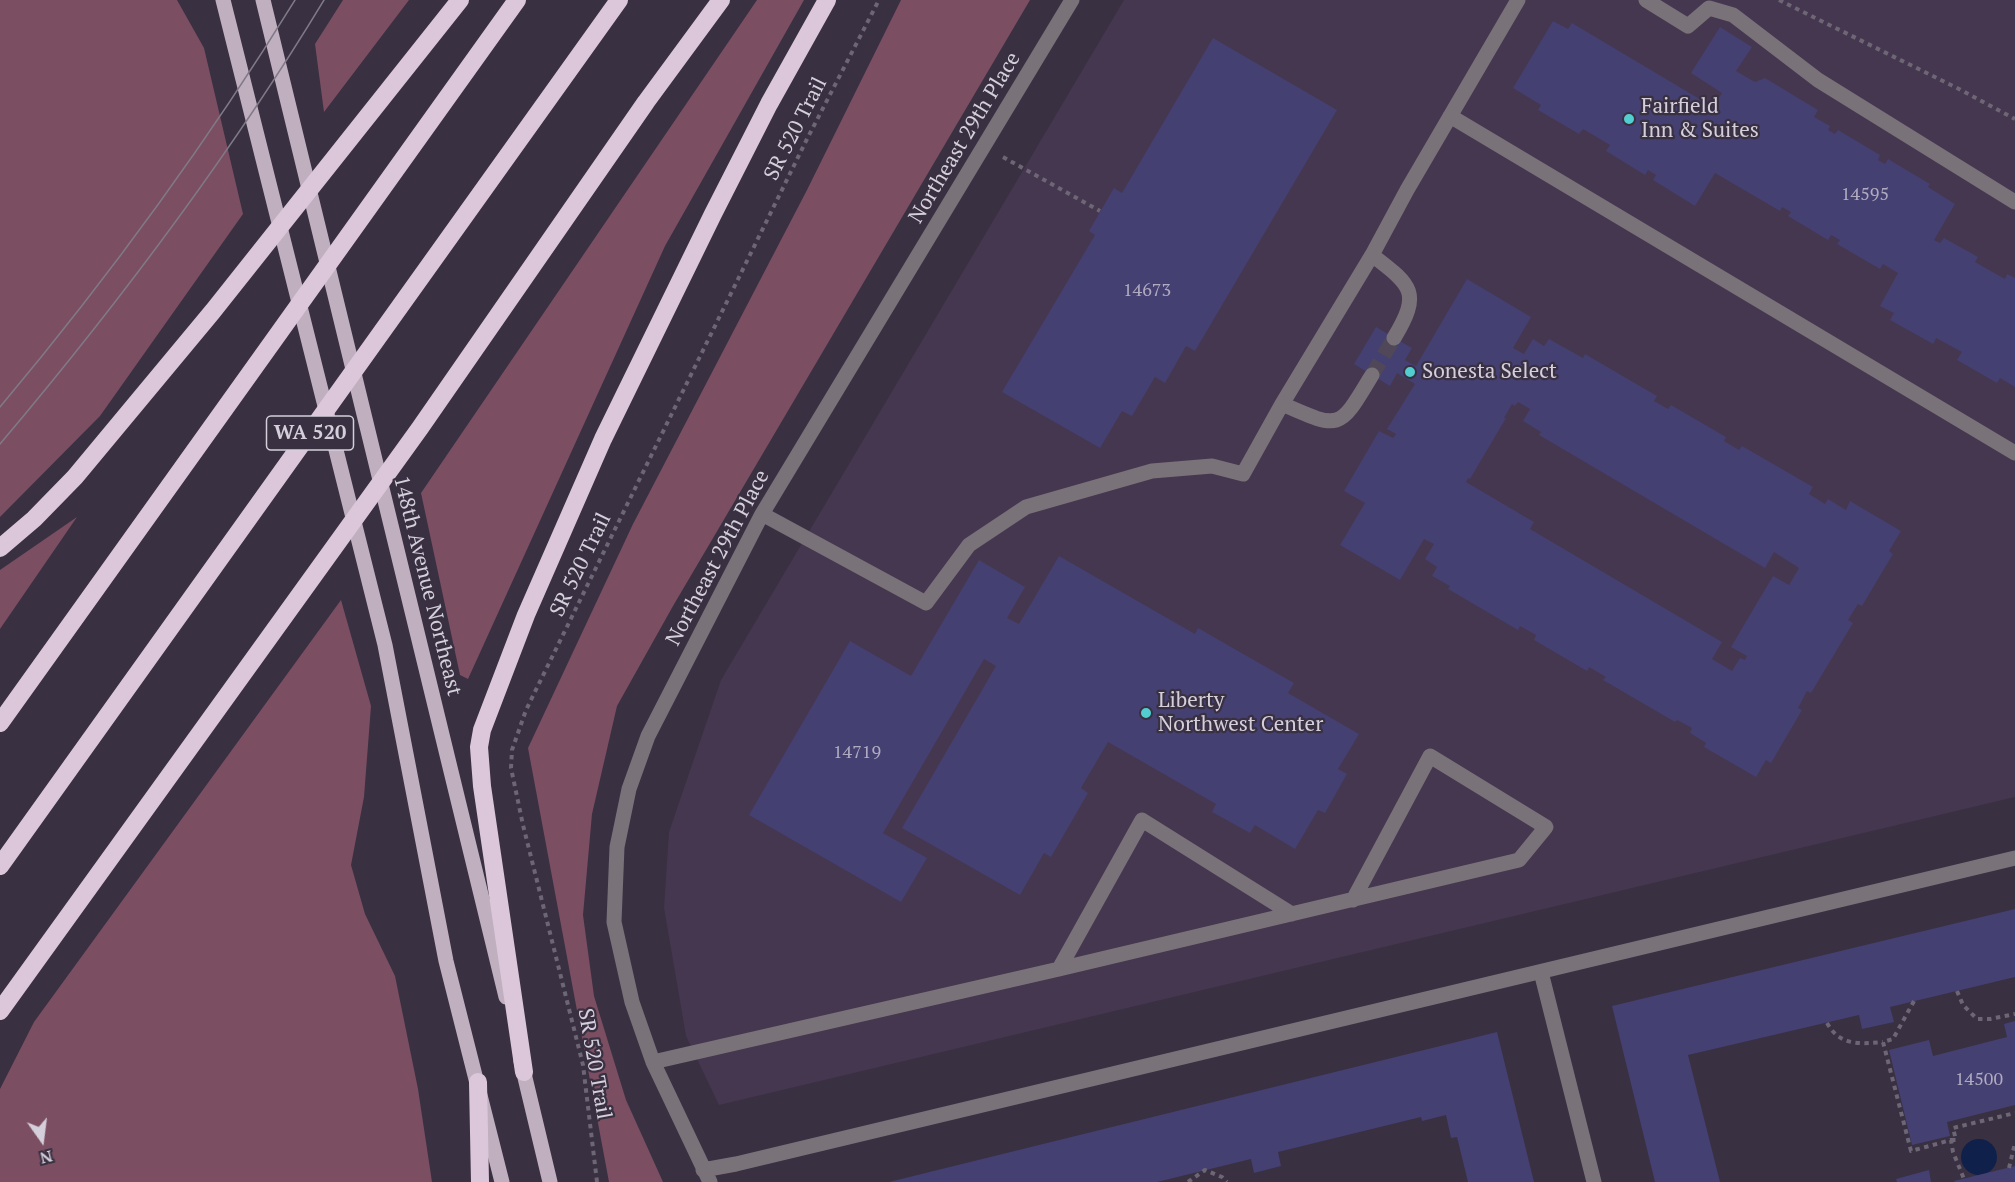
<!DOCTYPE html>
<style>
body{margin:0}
#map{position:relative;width:2015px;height:1182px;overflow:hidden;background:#393042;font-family:"PT Serif",serif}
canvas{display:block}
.north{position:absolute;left:12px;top:1110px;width:60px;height:60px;-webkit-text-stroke:4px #393042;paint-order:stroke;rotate:166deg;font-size:16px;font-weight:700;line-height:24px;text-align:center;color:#d4cfda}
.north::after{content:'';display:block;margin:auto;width:21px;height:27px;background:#d4cfda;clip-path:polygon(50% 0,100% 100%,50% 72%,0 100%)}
</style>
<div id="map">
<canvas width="2015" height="1182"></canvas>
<div class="north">N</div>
</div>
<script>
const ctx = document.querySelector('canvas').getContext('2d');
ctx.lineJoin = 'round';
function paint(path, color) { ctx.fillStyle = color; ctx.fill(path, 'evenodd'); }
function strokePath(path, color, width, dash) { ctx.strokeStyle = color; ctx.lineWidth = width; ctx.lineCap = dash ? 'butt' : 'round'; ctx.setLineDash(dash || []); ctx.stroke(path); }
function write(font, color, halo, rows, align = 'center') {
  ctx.font = font + ' "PT Serif",serif'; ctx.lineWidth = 4.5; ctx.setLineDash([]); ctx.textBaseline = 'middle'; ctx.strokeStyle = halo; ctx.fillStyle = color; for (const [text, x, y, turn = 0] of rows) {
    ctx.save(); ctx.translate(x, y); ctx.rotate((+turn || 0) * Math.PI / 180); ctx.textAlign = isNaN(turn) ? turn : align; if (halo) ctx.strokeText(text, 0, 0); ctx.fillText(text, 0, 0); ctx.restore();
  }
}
paint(new Path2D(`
 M1124,0H2015V797L719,1105L686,1036L664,908L669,832L721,680Z`), '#44374f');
paint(new Path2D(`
 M0,0H177L204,48L243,214L100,416L0,517Z
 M343,0H409L324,112L315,44Z
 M757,0H804L665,246L468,679L460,675L421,493Z
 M901,0H1030L673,606L617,706L592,814L583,915L594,996L626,1100L663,1182H609L528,748L633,524L807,190Z
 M77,517L0,629V570Z
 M341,600L371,706L364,797L351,865L365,914L395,976L418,1089L432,1182H0V1089L34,1022Z`), '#7b4e62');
paint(new Path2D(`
 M1961 1157a18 18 0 1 1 36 0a18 18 0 1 1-36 0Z`), '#0f214b');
paint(new Path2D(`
 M1553,21L1568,29L1572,23L1713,107L1722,93L1691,73L1720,27L1752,47L1736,71L1755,82L1765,78L1818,110L1814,117L1830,126L1828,130L1835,134L1838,130L1880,155L1878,160L1885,164L1888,159L1930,184L1928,187L1955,204L1934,240L1940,243L1944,238L1978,257L1975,262L2005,279L2007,274L2015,278V387L2000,378L1997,383L1957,360L1962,352L1936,338L1933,344L1890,320L1894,313L1880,306L1898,273L1883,264L1880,269L1837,244L1840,240L1831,235L1828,240L1788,216L1791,212L1782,207L1780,211L1715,173L1695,206L1653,180L1656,175L1648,170L1645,175L1606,151L1610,145L1583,129L1579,134L1538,110L1541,105L1513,88Z
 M1213,38L1337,110L1195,351L1186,346L1165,383L1155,377L1132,416L1122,411L1100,448L1002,392L1095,235L1089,231L1114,188L1122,193Z
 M1467,279L1531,317L1513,348L1524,354L1533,339L1544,346L1549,339L1583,358L1585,354L1657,396L1654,401L1668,409L1671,405L1726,437L1724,441L1739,450L1742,446L1813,487L1809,494L1825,504L1828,499L1846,510L1850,501L1901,531L1889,551L1893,554L1862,606L1858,604L1848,620L1853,623L1811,693L1807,691L1798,708L1802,710L1771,763L1766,760L1756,777L1704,747L1706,743L1690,733L1692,728L1677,720L1675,722L1603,680L1606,677L1589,667L1587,671L1534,640L1536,635L1520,626L1518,630L1448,589L1450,586L1432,576L1437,567L1425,559L1434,544L1424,539L1400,580L1340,545L1365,503L1344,491L1379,431L1393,438L1396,434L1387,429L1415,384L1397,373L1390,386L1354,364L1376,327L1412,348L1405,360L1416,366ZM1518,402L1530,409L1523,421L1541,432L1539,435L1765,568L1774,552L1799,568L1789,585L1773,576L1731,647L1747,656L1745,660L1740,658L1732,671L1712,659L1722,642L1530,529L1534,522L1466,482L1468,478L1470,479L1506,418H1504L1512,404L1515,406Z
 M1059,556L1195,634L1198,628L1294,683L1288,693L1359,734L1338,769L1347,774L1325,813L1318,810L1295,849L1255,825L1250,833L1212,812L1216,804L1108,742L1081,788L1088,793L1051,857L1044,853L1020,895L902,828L996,666L984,659L883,833L927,858L901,902L749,815L850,641L911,676L979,560L1025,587L1007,618L1019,624Z
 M2015,909V977L1890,1007L1894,1022L1862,1029L1859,1015L1688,1055L1720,1182H1655L1612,1006Z
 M2015,1021V1105L1947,1122L1950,1136L1912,1145L1889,1050L1929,1040L1933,1056L2007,1037L2004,1024Z
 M1497,1032L1534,1182H1468L1457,1137L1451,1138L1446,1115L1422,1121L1421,1117L1278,1152L1281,1166L1254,1173L1251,1159L1157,1182H889Z
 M2015,1166V1182H1955L1954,1181Z
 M1929,1170L1931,1182H1897L1896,1179Z`), '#444071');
strokePath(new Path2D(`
 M1372,375L1394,338`), '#504859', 15, [15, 8]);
strokePath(new Path2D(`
 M1779,0L1959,89L2015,119
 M1003,157L1100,211
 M1957,991L1963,1005L1977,1019H1990L2015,1014
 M1914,1001L1893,1039L1883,1042L1911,1151L1951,1140L1953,1152L1964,1179
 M1827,1023C1840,1046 1859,1044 1883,1042
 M1951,1140H1956L1953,1128L2015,1113
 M2009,1168L2015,1143
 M597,1182L583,1065L523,825L511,768L512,750L526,710L807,139L879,0
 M1188,1182L1205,1170L1222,1177L1227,1182`), '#6d6675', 4, [4.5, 4.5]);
strokePath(new Path2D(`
 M1646,0L1688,26L1709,8L1733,15L1818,80L2015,202
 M1450,116L2015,453
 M1372,255C1411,285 1422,292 1394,338
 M1282,404C1341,430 1339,430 1372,375
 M762,514L926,603L969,545L1026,507L1152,471L1212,466L1243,474L1282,404L1372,255L1407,190L1518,0
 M1059,969L1142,820L1292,914
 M1541,972L1594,1182
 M653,1062L1059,969L1519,860L1546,827L1430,756L1353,900
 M703,1170L736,1164L2015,858
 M710,1182L653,1062L632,1002L614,922L617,847L629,789L648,736L762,514L1072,0`), '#7a7279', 15);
strokePath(new Path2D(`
 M223,0L385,645L446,961L502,1182
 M263,0L506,997
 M521,1061L550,1182`), '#c0afbe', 15);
strokePath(new Path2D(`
 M0,548L34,519L75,477L213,311L460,0
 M0,723L517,0
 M0,866L619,0
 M0,1011L420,428L646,102L721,0
 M524,1072L482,786L479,747L482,730L526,615L603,439L713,214L769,104L827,0
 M478,1082L480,1182`), '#dbc7d9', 18);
strokePath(new Path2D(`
 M0,407C108,278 207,143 295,0
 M0,444C119,303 229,157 324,0`), '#807987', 1.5);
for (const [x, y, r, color] of [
 [1629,119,6,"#52cdd0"],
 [1410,372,6,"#52cdd0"],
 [1146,713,6,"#52cdd0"]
]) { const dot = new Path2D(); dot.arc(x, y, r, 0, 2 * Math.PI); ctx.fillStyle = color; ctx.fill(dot); strokePath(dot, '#393042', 2); }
write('18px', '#b0abc0', null, [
 ["14595",1865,195],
 ["14673",1147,291],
 ["14719",857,753],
 ["14500",1979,1080]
]);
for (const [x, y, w] of [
 [310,433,87]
]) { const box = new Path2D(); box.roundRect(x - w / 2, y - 17, w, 34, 4.5); ctx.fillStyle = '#393042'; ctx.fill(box); strokePath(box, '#d4cfda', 1.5); }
write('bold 20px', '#d4cfda', null, [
 ["WA 520",310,433]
]);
write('21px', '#d4cfda', '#393042', [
 ["Fairfield",1641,107],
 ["Inn & Suites",1641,131],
 ["Sonesta Select",1422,372],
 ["Liberty",1158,701],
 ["Northwest Center",1158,725]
], 'left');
write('21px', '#d4cfda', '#393042', [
 ["SR 520 Trail",796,129,-63],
 ["Northeast 29th Place",965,138,-59],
 ["Northeast 29th Place",718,558,-62],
 ["SR 520 Trail",581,565,-64],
 ["148th Avenue Northeast",427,586,76],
 ["SR 520 Trail",594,1064,80]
]);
</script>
